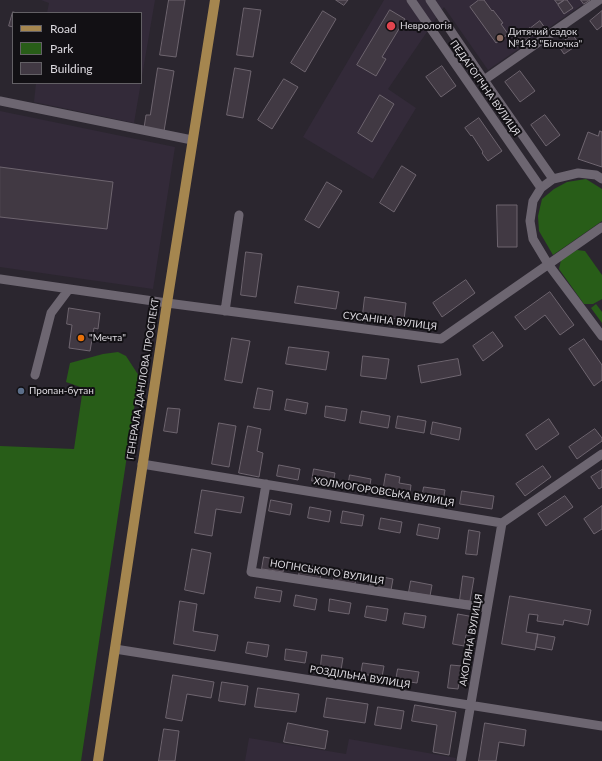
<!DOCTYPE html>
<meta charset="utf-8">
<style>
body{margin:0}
#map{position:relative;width:602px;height:761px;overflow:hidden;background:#2b262f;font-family:Lato,sans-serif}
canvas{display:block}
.legend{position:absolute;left:12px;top:12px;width:130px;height:72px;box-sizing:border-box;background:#121014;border:1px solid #636065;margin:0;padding:5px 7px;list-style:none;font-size:12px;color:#dcd9df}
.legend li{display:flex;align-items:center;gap:8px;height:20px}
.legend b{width:20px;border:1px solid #636065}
</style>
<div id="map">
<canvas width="602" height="761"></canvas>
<ul class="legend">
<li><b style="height:5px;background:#a5864f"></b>Road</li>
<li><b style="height:11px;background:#285d18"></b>Park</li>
<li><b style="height:11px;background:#413943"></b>Building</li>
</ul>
</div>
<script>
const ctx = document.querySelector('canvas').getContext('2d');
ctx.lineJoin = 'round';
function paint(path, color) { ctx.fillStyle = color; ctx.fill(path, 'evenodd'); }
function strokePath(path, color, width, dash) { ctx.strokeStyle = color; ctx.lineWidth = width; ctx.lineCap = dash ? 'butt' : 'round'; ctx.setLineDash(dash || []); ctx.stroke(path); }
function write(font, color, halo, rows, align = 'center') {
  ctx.font = font + ' Lato,sans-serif'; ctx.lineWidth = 4; ctx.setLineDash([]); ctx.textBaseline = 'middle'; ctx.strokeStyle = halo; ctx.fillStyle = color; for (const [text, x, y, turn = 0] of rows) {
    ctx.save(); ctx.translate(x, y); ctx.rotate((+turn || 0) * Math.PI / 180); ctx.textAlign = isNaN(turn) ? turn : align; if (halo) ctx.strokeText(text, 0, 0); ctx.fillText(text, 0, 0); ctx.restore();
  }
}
paint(new Path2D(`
 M41,0H155L134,123L34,102L36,83H141V13H47L49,3Z
 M384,0H589L488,70L444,7L388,89L416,108L373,179L303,137Z
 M0,111L175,147L153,289L0,267Z
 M249,738L346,754L349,739L456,758L455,761H245Z`), '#332a39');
paint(new Path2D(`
 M586,179L602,189V221L553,255L539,231L538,216L542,199L554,189L567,182Z
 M577,250L585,251L602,275V299L593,304H584L559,269L561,260Z
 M596,304L602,312V323L591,308Z
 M118,352L126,356L139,376L81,761H0V446L74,449L83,388L66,382L70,363L103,354Z`), '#285d18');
const building = new Path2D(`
 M169,0H185L176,57L160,55Z
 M336,0H348L344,5Z
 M479,0H484L492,11L493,10L503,23L501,24L508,34L496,43L470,7Z
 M555,0H564L558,4Z
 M565,0H567L573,8L564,14L558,5Z
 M581,0H590L584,4Z
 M244,8L261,10L253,57L237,55Z
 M390,10L405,19L382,57L386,59L376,76L357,65Z
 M323,11L336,19L305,72L291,63Z
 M602,11V26L597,30L590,21Z
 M13,12L17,13H13V27L9,26Z
 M540,21L545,28L536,35L531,28Z
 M530,28L534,34L517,47L512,41Z
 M573,35L579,44L564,54L558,45Z
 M442,66L456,86L441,97L426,77Z
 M158,68L174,71L164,131L144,128L146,115H150Z
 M235,68L251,71L243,118L227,115Z
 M520,71L535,91L520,102L505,82Z
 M284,79L298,87L272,129L258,120Z
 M380,95L394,104L372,142L358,133Z
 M545,115L560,135L546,146L531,125Z
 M479,118L502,151L488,161L482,153L483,152L472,135L471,136L465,128Z
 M600,131L602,132V167L578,159L588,132L598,136Z
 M402,166L416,175L394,212L380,203Z
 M0,167L113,182L107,229L0,217Z
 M327,182L342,191L319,228L305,220Z
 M497,205H517V247H498Z
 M246,252L262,254L256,297L241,295Z
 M466,280L475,293L442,317L433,303Z
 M298,286L339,292L336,309L295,303Z
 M550,292L574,325L560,335L545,315L525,330L515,317Z
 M365,297L406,303L404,320L363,314Z
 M69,308L100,313L98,329L94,328L90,351L69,348L72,325L67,324Z
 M493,332L503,346L483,361L473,346Z
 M232,338L250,341L242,383L225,380Z
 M584,339L602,365V380L594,386L569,349Z
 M289,347L329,352L326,370L286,364Z
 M363,356L389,359L386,379L361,376Z
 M458,359L461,375L421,383L418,366Z
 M258,388L273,391L270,410L254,408Z
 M287,399L308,403L306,414L285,410Z
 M326,406L347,409L345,421L325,417Z
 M168,408L180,409L177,433L164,431Z
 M362,411L390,416L388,428L360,423Z
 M398,416L426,421L424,433L396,428Z
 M549,419L559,434L536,450L526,435Z
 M433,422L461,428L459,440L431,434Z
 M219,423L236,426L229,467L212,464Z
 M248,426L261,429L257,451L263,453L259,477L239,473Z
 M595,429L602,438V441L577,459L569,447Z
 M279,465L300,469L298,480L277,476Z
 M543,466L551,477L525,496L516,484Z
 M314,469L335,473L333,484L312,481Z
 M602,470V487L599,489L591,477Z
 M386,474L400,477L399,483L411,485L409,500L394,498L395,494L383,492Z
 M350,475L371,479L369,490L348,487Z
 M424,487L445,490L443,501L422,498Z
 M202,490L244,497L241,513L216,509L212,536L195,533Z
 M462,491L494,496L492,509L460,504Z
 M565,496L573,507L546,526L538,514Z
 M271,500L292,504L290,515L269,511Z
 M602,506V529L594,534L584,519Z
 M310,507L331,511L329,522L308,518Z
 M343,511L364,515L362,526L341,523Z
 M381,518L402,522L400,533L379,529Z
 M419,524L440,528L438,539L417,535Z
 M469,530L480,532L477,555L466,554Z
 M192,549L211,553L204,594L185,590Z
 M264,557L285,561L283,572L262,569Z
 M301,564L322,568L320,579L299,575Z
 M336,569L357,573L355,584L334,580Z
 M372,575L393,579L391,590L370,587Z
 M463,576L474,578L470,601L460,600Z
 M411,581L432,585L430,596L409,592Z
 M257,587L282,591L280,602L255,598Z
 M296,595L317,599L315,610L294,606Z
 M510,596L591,610L588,625L564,620L563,625L537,621L538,615L529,614L526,632L538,634L535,650L502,644Z
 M330,599L351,603L349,614L329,611Z
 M180,601L197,604L193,631L218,635L215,651L174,644Z
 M367,606L388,609L386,621L365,617Z
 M405,613L426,616L424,628L403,624Z
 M458,614L474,617L471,635H466L464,646L453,644Z
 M538,634L555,637L552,650L536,647Z
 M248,642L269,645L267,657L246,653Z
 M286,649L307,652L305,663L285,660Z
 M322,655L343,658L341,670L321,666Z
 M363,663L384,666L382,677L361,674Z
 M451,665L462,666L458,689L448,688Z
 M398,669L419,672L417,683L396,680Z
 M173,675L214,682L211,698L187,694L182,721L166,718Z
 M222,682L248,686L245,705L219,701Z
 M258,688L299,694L296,712L255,707Z
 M327,698L368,704L365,723L324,717Z
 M415,705L456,712L449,755L433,752L437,725L412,721Z
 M378,707L404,711L401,729L375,725Z
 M288,723L328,731L325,749L284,742Z
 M485,723L526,730L524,746L499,742L496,761H479Z
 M164,729L179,731L175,761H159Z`);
paint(building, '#413943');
strokePath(building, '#6e656f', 1);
strokePath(new Path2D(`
 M411,0L541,188
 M430,0L484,80L553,179
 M484,80L599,0
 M0,101L192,140
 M602,179L596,175L578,173L553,179L541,188L533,201L530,221L533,239L548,264L602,336
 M0,279L167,303L441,339L602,227
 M225,311L239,215
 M35,375L51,313L69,289
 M142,464L502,523L602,454
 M266,484L251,572L487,608
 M115,649L602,726
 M461,761L502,523`), '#6d6671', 9);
strokePath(new Path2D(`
 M98,761L167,303L215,0`), '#a5864f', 10);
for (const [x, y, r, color] of [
 [391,26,5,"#e0444e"],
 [500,38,4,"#8d6e63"],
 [81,338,4,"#e8710a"],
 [21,391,4,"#5c6f8a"]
]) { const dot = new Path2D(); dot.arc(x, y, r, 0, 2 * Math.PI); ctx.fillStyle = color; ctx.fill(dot); strokePath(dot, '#121014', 1.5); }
write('10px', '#dcd9df', '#121014', [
 ["Неврологія",400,26],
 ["Дитячий садок",508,32],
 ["№143 \"Білочка\"",508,44],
 ["\"Мечта\"",89,338],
 ["Пропан-бутан",29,391]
], 'left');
write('10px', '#dcd9df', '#121014', [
 ["ПЕДАГОГІЧНА ВУЛИЦЯ",485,88,55],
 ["СУСАНІНА ВУЛИЦЯ",390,321,7],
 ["ГЕНЕРАЛА ДАНІЛОВА ПРОСПЕКТ",143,379,-81],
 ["ХОЛМОГОРОВСЬКА ВУЛИЦЯ",384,492,9],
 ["НОГІНСЬКОГО ВУЛИЦЯ",327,572,9],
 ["АКОПЯНА ВУЛИЦЯ",471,640,-80],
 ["РОЗДІЛЬНА ВУЛИЦЯ",360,677,9]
]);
</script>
